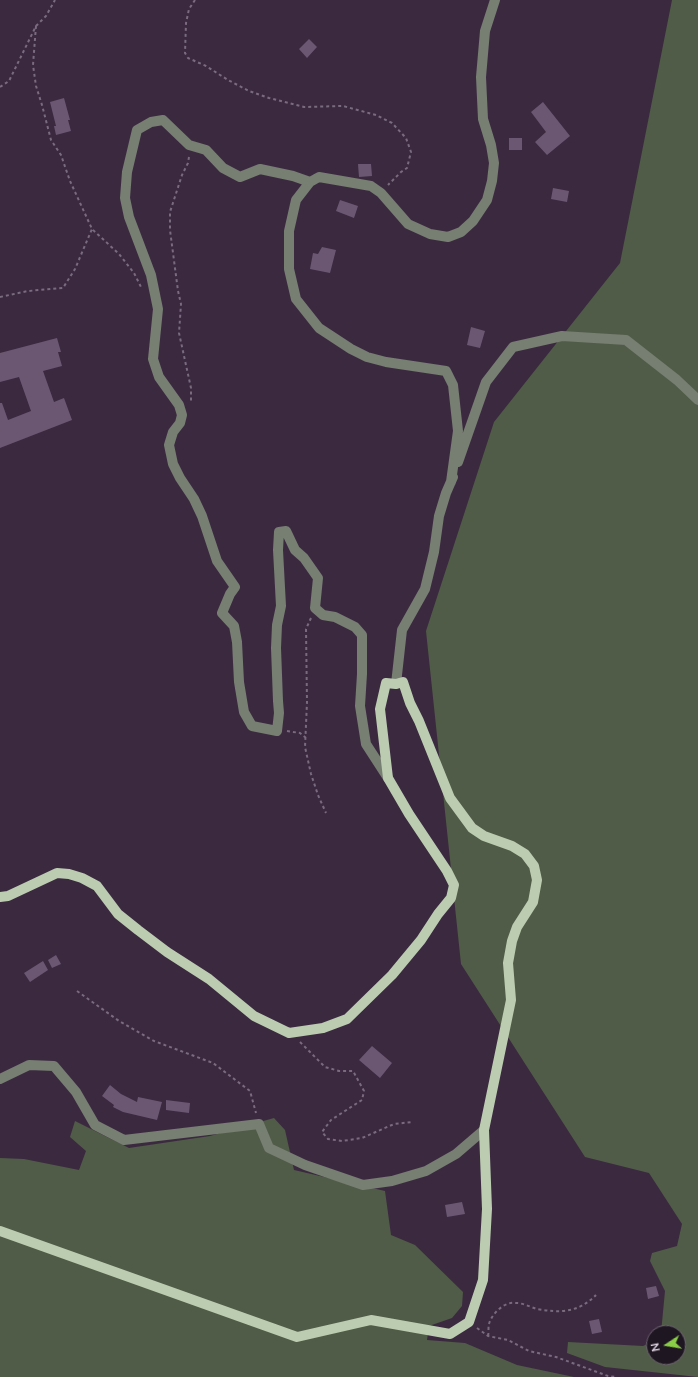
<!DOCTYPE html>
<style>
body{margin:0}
#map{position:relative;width:698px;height:1377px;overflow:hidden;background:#3b2940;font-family:Lato,sans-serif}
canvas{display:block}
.north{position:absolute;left:646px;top:1325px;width:40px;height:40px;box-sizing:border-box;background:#1e1620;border:1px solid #6c636f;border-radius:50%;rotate:258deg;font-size:11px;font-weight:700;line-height:16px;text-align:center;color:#e2d7e5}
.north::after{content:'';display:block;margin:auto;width:14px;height:18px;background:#8ace47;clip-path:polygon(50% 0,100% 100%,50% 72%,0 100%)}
</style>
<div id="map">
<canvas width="698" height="1377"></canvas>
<div class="north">N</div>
</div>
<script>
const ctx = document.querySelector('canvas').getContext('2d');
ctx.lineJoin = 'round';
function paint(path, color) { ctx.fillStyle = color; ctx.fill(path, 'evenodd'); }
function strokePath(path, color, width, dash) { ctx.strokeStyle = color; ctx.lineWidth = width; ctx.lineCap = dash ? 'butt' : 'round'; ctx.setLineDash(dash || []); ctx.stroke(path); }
paint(new Path2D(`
 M672,0H698V1377L605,1367L567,1353L568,1342L643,1346L654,1341V1357H678V1333H661L665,1291L650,1261L652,1253L677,1246L682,1224L649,1173L585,1157L461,964L426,631L494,422L620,263Z
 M274,1118L285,1130L294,1170L385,1191L391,1235L415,1245L463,1292L462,1306L452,1318L429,1326L427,1340L465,1343L517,1365L574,1377H0V1158L24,1159L79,1170L86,1151L70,1137L75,1121L129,1148L210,1136Z`), '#505c47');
paint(new Path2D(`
 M309,39L317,47L307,58L299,49Z
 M64,98L70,120H68L71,131L56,135L54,126H56L50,102Z
 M543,102L570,136L547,155L535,142L546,132L531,112Z
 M509,138H522V150H509Z
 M358,164H371L372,176L359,177Z
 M553,188L569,191L567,202L551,199Z
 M340,200L358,206L354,218L336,211Z
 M322,247L336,250L330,273L310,269L313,253L318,254Z
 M471,327L485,331L480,348L467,345Z
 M57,338L61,352H58L62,366L43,371L54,402L64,398L72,420L0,448V403H2L8,420L31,411L19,377L0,382V353Z
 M56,955L61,964L52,968L48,960Z
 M43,961L48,970L30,982L24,973Z
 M372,1046L392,1063L380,1078L359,1060Z
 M110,1085L121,1094L137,1102L138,1097L162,1102L157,1120L123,1112L113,1107L114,1105L102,1096Z
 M166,1100L190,1103L189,1113L166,1110Z
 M462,1202L465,1214L447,1217L445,1205Z
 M656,1286L659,1296L648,1299L646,1288Z
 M599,1319L602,1332L592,1334L589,1321Z`), '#6b5771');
strokePath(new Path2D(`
 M195,0L189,9L186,23L185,53L188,58L206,66L228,80L249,91L269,98L304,107L343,106L376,115L392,123L406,138L411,152L407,168L401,172L388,185
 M36,26L33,65L36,86L42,105L51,140L61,155L70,181L92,229L119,254L134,273L142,289
 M0,87L9,81L36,26L46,16L55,0
 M189,157L188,163L182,175L170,212V230L178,291L181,304L179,333L191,388V402
 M0,297L28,291L63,288L75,269L92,229
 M311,618L306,629L307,702L305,747L311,774L318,795L326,813
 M287,731L300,733L306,738
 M77,991L119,1021L154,1041L213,1063L250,1091L256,1113
 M300,1042L325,1067L339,1071H353L364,1091L362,1100L331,1120L322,1132L328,1139L342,1141L362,1138L394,1124L412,1122
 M477,1328L488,1336L508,1340L529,1351L556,1357L608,1376L616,1377
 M488,1336C489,1332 488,1327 489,1324C492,1313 505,1301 516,1303C523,1303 530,1307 537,1309C560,1313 578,1313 596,1295`), '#7a6b7f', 2, [3, 3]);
strokePath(new Path2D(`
 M310,182L293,176L260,169L240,177L223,168L206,150L189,145L163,120L151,122L137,130L127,172L125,198L129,217L151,275L158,309L153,359L159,377L179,405L182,415L180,423L173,432L169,445L173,464L180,478L194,499L202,516L217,561L235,587L230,594L222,613L234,626L237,642L239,682L244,712L252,726L277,731L279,713L278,701L276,648L277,625L281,606L278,550L279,532L286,531L295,550L304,558L318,578L315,608L323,615L335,617L355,627L362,635V674L360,706L366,744L388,778
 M458,462L486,382L513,347L562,336L626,340L677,380L698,400
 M451,482L458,431L453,385L446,371L386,362L367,357L351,349L319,328L296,299L289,269V231L296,200L310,182L319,177L371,186L381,193L408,224L430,234L448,237L461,232L473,221L487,200L492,181L494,163L491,145L483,119L481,77L485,31L495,0
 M396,684L402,630L425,589L434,552L439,516L446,493L453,477
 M0,1079L29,1065L54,1066L76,1092L95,1125L124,1140L259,1124L269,1148L305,1165L363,1185L392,1181L426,1171L456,1154L484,1130`), '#777e72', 10);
strokePath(new Path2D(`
 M0,897L8,896L57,873L69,874L82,878L97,886L118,914L138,930L167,952L209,979L254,1016L289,1033L323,1028L347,1019L392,975L421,940L438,914L451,898L454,885L447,871L409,814L388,778L380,709L386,683L396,684L403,682L410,703L419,721L450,798L472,828L484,836L512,846L525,854L534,866L537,880L533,902L517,927L512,941L508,963L511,1000L484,1130L487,1209L483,1280L469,1322L450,1334L371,1320L297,1337L0,1231`), '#bcccb1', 10);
</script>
